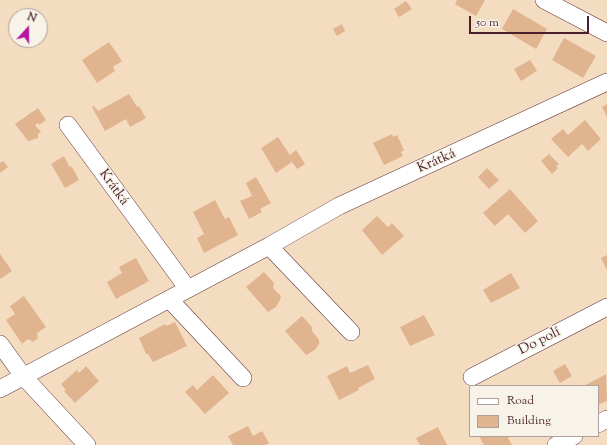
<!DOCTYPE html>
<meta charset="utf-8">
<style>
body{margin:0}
#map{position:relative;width:607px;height:445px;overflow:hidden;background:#f4dcc0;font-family:"Sorts Mill Goudy",serif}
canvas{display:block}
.legend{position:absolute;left:469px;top:385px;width:130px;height:52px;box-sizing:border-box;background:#f7f3e8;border:1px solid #b29e9c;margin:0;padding:5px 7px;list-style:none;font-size:12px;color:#4a1f2b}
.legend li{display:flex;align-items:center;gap:8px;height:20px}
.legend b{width:20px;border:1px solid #b29e9c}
.north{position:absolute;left:8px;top:8px;width:40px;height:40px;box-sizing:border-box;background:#f7f3e8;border:1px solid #b29e9c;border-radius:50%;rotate:21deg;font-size:11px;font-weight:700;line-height:16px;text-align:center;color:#4a1f2b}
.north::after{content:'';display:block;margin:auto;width:14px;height:18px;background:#b5179e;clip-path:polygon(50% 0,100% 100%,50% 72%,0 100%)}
.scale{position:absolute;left:469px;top:16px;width:120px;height:18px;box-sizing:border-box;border:2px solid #4a1f2b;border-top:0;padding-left:5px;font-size:12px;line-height:14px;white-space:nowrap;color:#4a1f2b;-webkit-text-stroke:3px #f7f3e8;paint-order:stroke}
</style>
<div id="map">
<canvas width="607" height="445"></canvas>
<ul class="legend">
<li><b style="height:5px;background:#fff"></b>Road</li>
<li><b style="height:11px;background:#e1b490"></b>Building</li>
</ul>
<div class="north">N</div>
<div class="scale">50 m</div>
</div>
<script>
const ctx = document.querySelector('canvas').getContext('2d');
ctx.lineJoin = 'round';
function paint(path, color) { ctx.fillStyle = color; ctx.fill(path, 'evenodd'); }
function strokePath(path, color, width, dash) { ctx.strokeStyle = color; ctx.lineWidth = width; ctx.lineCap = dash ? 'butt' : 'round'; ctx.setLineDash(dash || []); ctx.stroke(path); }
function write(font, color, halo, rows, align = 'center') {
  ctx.font = font + ' "Sorts Mill Goudy",serif'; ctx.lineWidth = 3; ctx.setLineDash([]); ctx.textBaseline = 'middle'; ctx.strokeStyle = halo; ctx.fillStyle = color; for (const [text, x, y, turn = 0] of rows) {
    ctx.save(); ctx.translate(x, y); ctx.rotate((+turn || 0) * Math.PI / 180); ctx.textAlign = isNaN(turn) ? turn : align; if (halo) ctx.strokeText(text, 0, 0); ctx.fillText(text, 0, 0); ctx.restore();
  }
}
paint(new Path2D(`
 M457,0H485L476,16L455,4Z
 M406,1L412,9L399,17L394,9Z
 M513,9L547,29L536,49L502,29Z
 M342,24L345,31L337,36L333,29Z
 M564,38L596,56L583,78L552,60Z
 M109,42L122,61L113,67L115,71L97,83L82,60Z
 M530,60L537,71L521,81L514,69Z
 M129,94L137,107L139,106L146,118L130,127L126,119L105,131L92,107L94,106L98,111Z
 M607,104V117L602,107Z
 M38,108L46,120L39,125L38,123L35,125L41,132L38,134V138L28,141L15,124Z
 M585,120L601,139L588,151L582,144L568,157L551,139L563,129L568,135Z
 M392,134L393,137L397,135L404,150L401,152L403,156L384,165L373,143Z
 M278,137L290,155L296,150L305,164L297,169L292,162L276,173L261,148Z
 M549,154L559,164L556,166L558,168L552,174L541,161Z
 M64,156L69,166L72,167L79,180L65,188L51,164Z
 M3,161L8,167L0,173V163Z
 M487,168L499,180L489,189L478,177Z
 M256,177L271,203L260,209L262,212L249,219L240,201L252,196L246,183Z
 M510,189L538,221L525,233L508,214L495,226L483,213Z
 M215,200L225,219L229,217L238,235L204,253L197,238L204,234L193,212Z
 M377,216L388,227L392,223L404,236L382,255L362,230Z
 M0,254L12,271L0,279Z
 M607,255V270L601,258Z
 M136,258L149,281L116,299L107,282L122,273L119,267Z
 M264,272L274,283L273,288L281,296L280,300L276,307L268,312L246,287Z
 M511,273L520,288L491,303L483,290Z
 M24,296L46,327L37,333L38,338L33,342L28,339L22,344L6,320L15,314L10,306Z
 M424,315L435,335L410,346L400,327Z
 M302,316L312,327V331L319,340V344L315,350L306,355L285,331Z
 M175,322L187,346L153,362L148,354H146L139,338L165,324L166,326Z
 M565,364L572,376L560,383L553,371Z
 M368,365L375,379L358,388L359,390L339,400L327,376L347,366L350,373Z
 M86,366L99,381L75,403L64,391L66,390L61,384L77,370L79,373Z
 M606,374L607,401L598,405V386H584Z
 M213,375L229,393L205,414L185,392L193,385L197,390Z
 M248,426L253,436L262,431L269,443L266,445H233L228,436Z
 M438,427L447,445H420L416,438Z
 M479,436H511L508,438L512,445H484Z`), '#e1b490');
const minor = new Path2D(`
 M544,0L607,33
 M68,125L188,289
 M269,246L351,332
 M169,299L243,378
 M0,344L23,376L87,445
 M472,377L607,307
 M0,389L269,246L339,206L607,82
 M598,424L607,419
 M556,445L574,436`);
strokePath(minor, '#643b41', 18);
strokePath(minor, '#fff', 17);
write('14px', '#4a1f2b', '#f7f3e8', [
 ["Krátká",437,162,-24],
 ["Krátká",113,188,54],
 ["Do polí",540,342,-27]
]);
</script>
